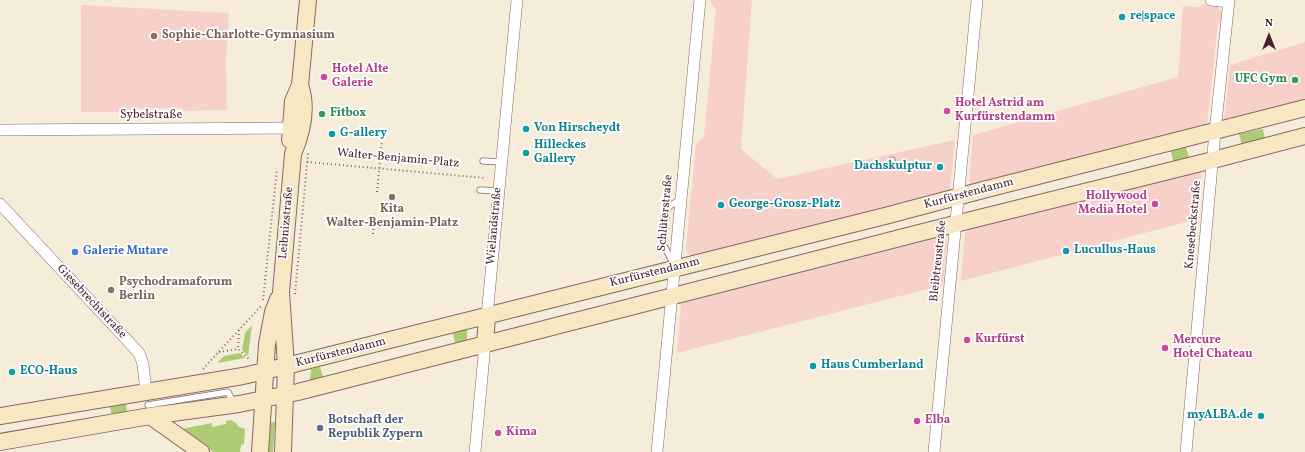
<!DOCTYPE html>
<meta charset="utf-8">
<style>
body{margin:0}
#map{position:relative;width:1305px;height:452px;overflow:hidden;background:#f6ecda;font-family:Vollkorn,serif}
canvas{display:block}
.north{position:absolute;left:1249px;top:16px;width:40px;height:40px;-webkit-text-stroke:3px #fff;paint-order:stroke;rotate:0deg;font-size:11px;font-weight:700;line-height:16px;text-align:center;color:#4a1f2b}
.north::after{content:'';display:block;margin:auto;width:14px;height:18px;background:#4a1f2b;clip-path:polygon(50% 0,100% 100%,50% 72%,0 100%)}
</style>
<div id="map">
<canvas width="1305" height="452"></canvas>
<div class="north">N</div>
</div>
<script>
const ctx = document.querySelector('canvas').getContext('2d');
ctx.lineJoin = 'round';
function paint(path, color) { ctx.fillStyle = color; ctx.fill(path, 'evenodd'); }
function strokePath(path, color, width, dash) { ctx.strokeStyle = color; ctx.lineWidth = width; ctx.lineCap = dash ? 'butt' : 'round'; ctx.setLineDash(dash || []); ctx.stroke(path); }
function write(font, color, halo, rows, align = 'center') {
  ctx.font = font + ' Vollkorn,serif'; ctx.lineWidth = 3.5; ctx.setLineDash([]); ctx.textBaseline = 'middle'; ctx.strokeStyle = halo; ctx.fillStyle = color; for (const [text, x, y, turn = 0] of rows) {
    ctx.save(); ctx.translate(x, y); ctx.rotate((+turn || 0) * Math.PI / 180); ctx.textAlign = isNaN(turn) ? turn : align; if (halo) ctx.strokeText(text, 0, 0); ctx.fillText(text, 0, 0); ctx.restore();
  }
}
paint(new Path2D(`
 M709,0H752L741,149L777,179L955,140L950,190L762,239L693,256L689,255L687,252L686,247L696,144L704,137L716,9Z
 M1201,4L1215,5L1218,7L1221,12V20L1218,23L1207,125L971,185L969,182L973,135L1178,77L1183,6L1200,7Z
 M81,5L229,13L226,63L227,110L183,111L182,108L127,109V112H81Z
 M1305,42V101L1225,120L1224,119L1230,65Z
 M1197,172L1200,173L1201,175L1198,219L961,281L965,233L969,229Z
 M940,237H945L947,241L943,285L677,353L681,305L682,302Z`), '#f7d0c9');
paint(new Path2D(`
 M1263,129L1265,139L1242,145L1239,134Z
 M1186,147L1189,158L1173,162L1171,151Z
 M252,325L248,356L242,350L245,333Z
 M467,329V340L455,343L453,333Z
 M240,353L245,358L217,363L224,356Z
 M320,367L323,377L310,380L311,369Z
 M126,403L127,413L112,416L110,406Z
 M232,420L233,422H235L239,427L245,429L244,444L241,445L240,452H213L181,429L212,423V427L226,424V421Z
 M275,422L273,452H267L269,423Z`), '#adcb72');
const lane = new Path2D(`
 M892,160L893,163
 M483,161L501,162
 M480,190L499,191
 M673,263L663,244L667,209L671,205L680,200
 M148,405L228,392L234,404`);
const street = new Path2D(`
 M1211,0L1229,2
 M0,130L297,128
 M0,204L139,353L143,364L146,392
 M487,316L517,0
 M475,452L485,344
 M657,452L700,0
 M934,452L977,0
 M1186,452L1215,132L1229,0`);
const secondary = new Path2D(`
 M290,140L293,101L300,85
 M485,344L487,316
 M0,416L243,376L286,366L885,216L983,190L1305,108
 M150,416L201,452
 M0,442L150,416L239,404L298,392L935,229L1213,160L1305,136
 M260,452L267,344L273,312L278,299
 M283,452L286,366L281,292L293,154C302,133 308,108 300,85L308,0`);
strokePath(lane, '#866768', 7);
strokePath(street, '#866768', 12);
strokePath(secondary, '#866768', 18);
strokePath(new Path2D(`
 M307,162L486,178
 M377,192L382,141
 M373,234L375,214
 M295,294L308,153
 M263,300L277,169
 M239,330L238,349L249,359
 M219,352L238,349
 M203,369L261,306`), '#866768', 2, [1, 3]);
strokePath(lane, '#fff', 5.5);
strokePath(street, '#fff', 11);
strokePath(secondary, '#f7e8c3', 16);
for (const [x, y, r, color] of [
 [1122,17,4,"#0f9aa8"],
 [154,36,4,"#8d6e63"],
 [324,77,4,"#d1479c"],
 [1295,80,4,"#2e9e5b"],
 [947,111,4,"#d1479c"],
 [322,114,4,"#2e9e5b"],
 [526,129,4,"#0f9aa8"],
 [332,134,4,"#0f9aa8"],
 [526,153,4,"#0f9aa8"],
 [940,167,4,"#0f9aa8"],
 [392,197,4,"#8d6e63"],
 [1155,204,4,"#d1479c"],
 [721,205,4,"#0f9aa8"],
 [1066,251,4,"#0f9aa8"],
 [75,252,4,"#3f7fe0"],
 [111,290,4,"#8d6e63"],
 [967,340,4,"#d1479c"],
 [1165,348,4,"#d1479c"],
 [813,366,4,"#0f9aa8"],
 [12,372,4,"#0f9aa8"],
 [1261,416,4,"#0f9aa8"],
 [917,421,4,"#d1479c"],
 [320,428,4,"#5c6f8a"],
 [498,433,4,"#d1479c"]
]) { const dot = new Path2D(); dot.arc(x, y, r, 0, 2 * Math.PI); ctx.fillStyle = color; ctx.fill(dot); strokePath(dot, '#fff', 1.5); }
write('bold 12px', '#0d838f', '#fff', [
 ["re|space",1130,17],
 ["Von Hirscheydt",534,129],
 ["G-allery",340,134],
 ["Hilleckes",534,146],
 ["Gallery",534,160],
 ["Dachskulptur",932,167,"right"],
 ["George-Grosz-Platz",729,205],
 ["Lucullus-Haus",1074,251],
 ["Haus Cumberland",821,366],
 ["ECO-Haus",20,372],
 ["myALBA.de",1253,416,"right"]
], 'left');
write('bold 12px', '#785e54', '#fff', [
 ["Sophie-Charlotte-Gymnasium",162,36],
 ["Kita",392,210,"center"],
 ["Walter-Benjamin-Platz",392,224,"center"],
 ["Psychodramaforum",119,283],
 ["Berlin",119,297]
], 'left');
write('bold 12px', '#b23c85', '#fff', [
 ["Hotel Alte",332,70],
 ["Galerie",332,84],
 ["Hotel Astrid am",955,104],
 ["Kurfürstendamm",955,118],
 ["Hollywood",1147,197,"right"],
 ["Media Hotel",1147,211,"right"],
 ["Kurfürst",975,340],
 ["Mercure",1173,341],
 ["Hotel Chateau",1173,355],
 ["Elba",925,421],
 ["Kima",506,433]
], 'left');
write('bold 12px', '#27864d', '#fff', [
 ["UFC Gym",1287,80],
 ["Fitbox",330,114,"left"]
], 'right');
write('12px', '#4a1f2b', '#fff', [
 ["Sybelstraße",151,116],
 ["Walter-Benjamin-Platz",398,159,5],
 ["Kurfürstendamm",969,194,-15],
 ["Schlüterstraße",666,213,-85],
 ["Leibnizstraße",287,223,-85],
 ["Knesebeckstraße",1194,225,-85],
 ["Wielandstraße",495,226,-85],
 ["Bleibtreustraße",939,261,-84],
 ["Kurfürstendamm",655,273,-14],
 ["Giesebrechtstraße",91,302,47],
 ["Kurfürstendamm",341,353,-14]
]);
write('bold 12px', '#366cbe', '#fff', [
 ["Galerie Mutare",83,252]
], 'left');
write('bold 12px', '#4e5e75', '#fff', [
 ["Botschaft der",328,421],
 ["Republik Zypern",328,435]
], 'left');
</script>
